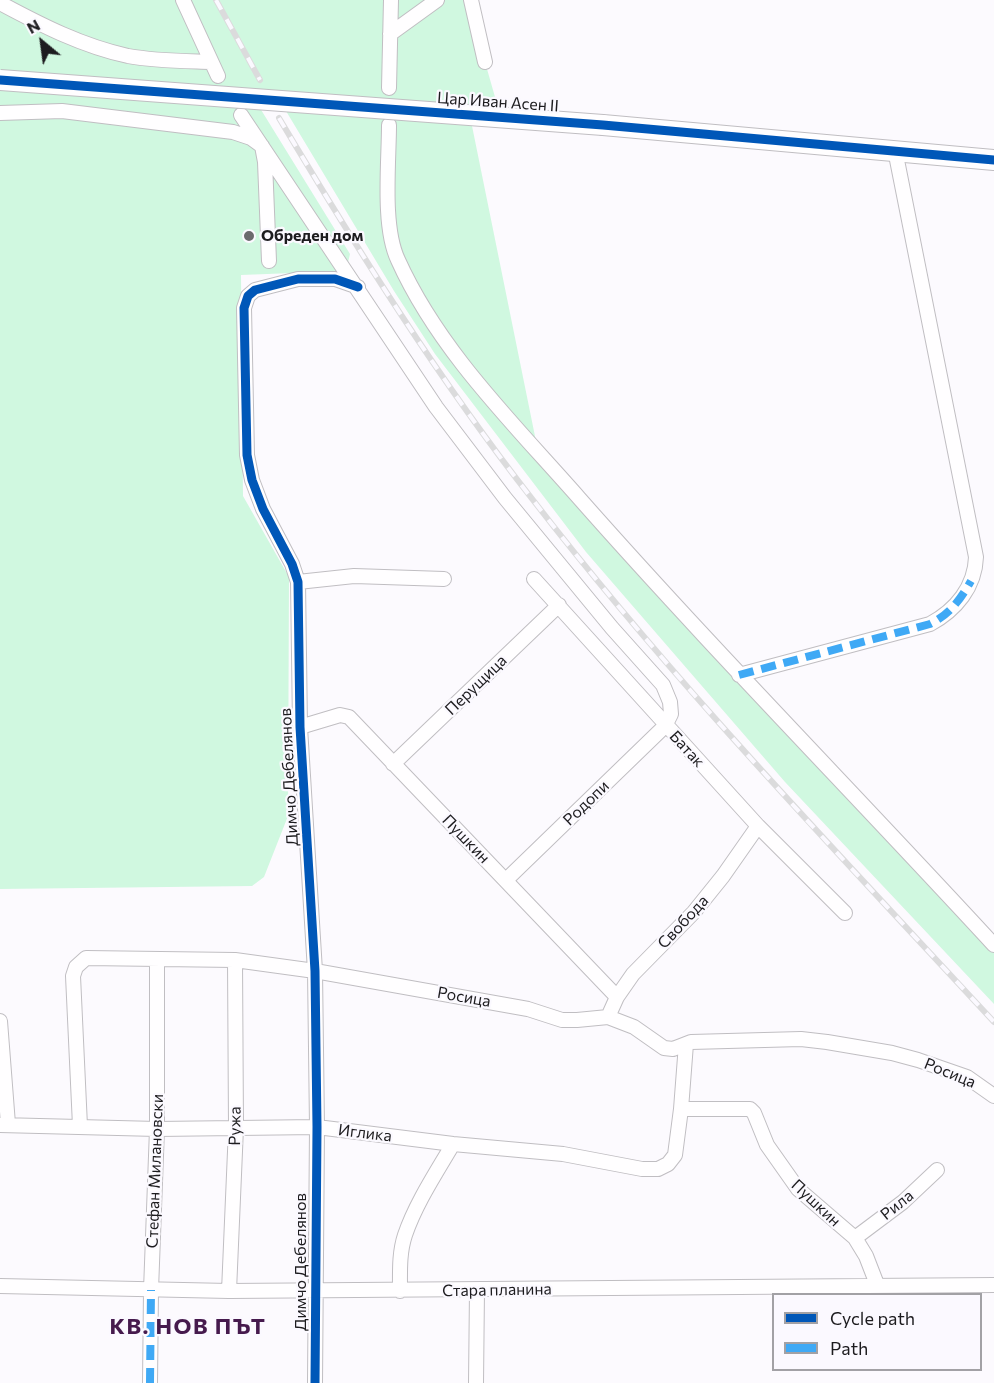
<!DOCTYPE html>
<meta charset="utf-8">
<style>
body{margin:0}
#map{position:relative;width:994px;height:1383px;overflow:hidden;background:#fcfafe;font-family:Commissioner,sans-serif}
canvas{display:block}
.legend{position:absolute;left:772px;top:1293px;width:210px;height:78px;box-sizing:border-box;background:#fbf9ff;border:2px solid #a2a1a5;margin:0;padding:8px 10px;list-style:none;font-size:18px;color:#1d1c1f}
.legend li{display:flex;align-items:center;gap:12px;height:30px}
.legend b{width:30px;border:2px solid #a2a1a5}
.north{position:absolute;left:12px;top:12px;width:60px;height:60px;-webkit-text-stroke:4px #fbf9ff;paint-order:stroke;rotate:331deg;font-size:16px;font-weight:700;line-height:24px;text-align:center;color:#1d1c1f}
.north::after{content:'';display:block;margin:auto;width:21px;height:27px;background:#1d1c1f;clip-path:polygon(50% 0,100% 100%,50% 72%,0 100%)}
</style>
<div id="map">
<canvas width="994" height="1383"></canvas>
<ul class="legend">
<li><b style="height:8px;background:#0057b8"></b>Cycle path</li>
<li><b style="height:8px;background:#3fa9f5"></b>Path</li>
</ul>
<div class="north">N</div>
</div>
<script>
const ctx = document.querySelector('canvas').getContext('2d');
ctx.lineJoin = 'round';
function paint(path, color) { ctx.fillStyle = color; ctx.fill(path, 'evenodd'); }
function strokePath(path, color, width, dash) { ctx.strokeStyle = color; ctx.lineWidth = width; ctx.lineCap = dash ? 'butt' : 'round'; ctx.setLineDash(dash || []); ctx.stroke(path); }
function write(font, color, halo, rows, align = 'center') {
  ctx.font = font + ' Commissioner,sans-serif'; ctx.lineWidth = 4.5; ctx.setLineDash([]); ctx.textBaseline = 'middle'; ctx.strokeStyle = halo; ctx.fillStyle = color; for (const [text, x, y, turn = 0] of rows) {
    ctx.save(); ctx.translate(x, y); ctx.rotate((+turn || 0) * Math.PI / 180); ctx.textAlign = isNaN(turn) ? turn : align; if (halo) ctx.strokeText(text, 0, 0); ctx.fillText(text, 0, 0); ctx.restore();
  }
}
paint(new Path2D(`
 M3,0H471L485,62L501,118L470,116L538,451L994,945V1004L785,782L586,552L435,354L394,291L280,101L255,100L350,254L346,271L241,275L243,496L289,577L288,816L264,877L252,886L0,889V2Z`), '#d0f8e0');
const street = new Path2D(`
 M183,0L218,76
 M471,0L485,62
 M0,3C41,25 82,46 128,56C155,61 183,61 211,62
 M390,34L437,0
 M389,88L391,0
 M0,113L62,111L233,132L251,138L262,146L265,162L269,261
 M241,115L436,407L505,498L612,628L663,685L670,702L671,714L665,726L506,880
 M389,125C389,163 382,226 398,260C439,351 514,424 579,498C714,651 856,795 994,945
 M534,579L758,826L845,913
 M298,582L354,576L444,579
 M739,675L930,624C956,610 975,587 976,557L895,150
 M300,727L340,715L349,717L617,997
 M393,764L559,605
 M608,1017L617,997L633,974L694,912L723,876L758,826
 M0,1021L8,1124
 M686,1044L681,1109H750L754,1113L767,1145L798,1189L855,1238L866,1256L878,1287
 M0,1125L157,1129L317,1127L453,1144L563,1154L642,1169H658L668,1164L675,1155L681,1109
 M80,1126L73,976L76,967L86,958L235,960L315,971L528,1009L562,1020H577L608,1017L634,1027L664,1048L673,1049L691,1042L801,1039L827,1042L892,1053L918,1060L967,1077L994,1096
 M855,1238L903,1202L937,1170
 M0,1286L229,1291L994,1285
 M229,1291L236,1128L235,960
 M400,1291C400,1272 399,1253 405,1235C416,1203 436,1173 453,1144
 M150,1383L151,1290L157,1129V960
 M315,1383L317,1127L315,971L300,727L298,582L292,564L263,509L252,480L247,455L244,308L248,296L255,290L298,279H335L358,287
 M476,1383L477,1290`);
const secondary = new Path2D(`
 M603,125L994,160`);
strokePath(street, '#c0bec2', 16);
strokePath(secondary, '#c0bec2', 22);
strokePath(street, '#fffeff', 14);
strokePath(secondary, '#fffeff', 20);
const rail = new Path2D(`
 M216,0L260,80
 M279,118C357,249 439,380 533,500C675,684 837,852 994,1022`);
strokePath(rail, '#dbdbdc', 6);
strokePath(rail, '#fbf9ff', 4, [11]);
const secondaryBridge = new Path2D(`
 M0,80L603,125`);
strokePath(secondaryBridge, '#c0bec2', 22, []);
strokePath(secondaryBridge, '#fffeff', 20);
strokePath(new Path2D(`
 M739,675L930,624C950,614 960,600 971,581
 M150,1383L151,1290`), '#3fa9f5', 8, [15, 8]);
strokePath(new Path2D(`
 M0,80L603,125L994,160
 M315,1383L317,1127L315,971L300,727L298,582L292,564L263,509L252,480L247,455L244,308L248,296L255,290L298,279H335L358,287`), '#0057b8', 9);
for (const [x, y, r, color] of [
 [249,236,6,"#6b6a6d"]
]) { const dot = new Path2D(); dot.arc(x, y, r, 0, 2 * Math.PI); ctx.fillStyle = color; ctx.fill(dot); strokePath(dot, '#fbf9ff', 2); }
write('16px', '#1d1c1f', '#fbf9ff', [
 ["Цар Иван Асен II",498,102,4],
 ["Перущица",476,685,-44],
 ["Батак",687,749,47],
 ["Димчо Дебелянов",289,777,-93],
 ["Родопи",586,803,-44],
 ["Пушкин",466,839,46],
 ["Свобода",683,922,-47],
 ["Росица",464,997,10],
 ["Росица",950,1073,22],
 ["Ружа",235,1126,-89],
 ["Иглика",365,1133,7],
 ["Стефан Милановски",155,1171,-88],
 ["Пушкин",816,1203,43],
 ["Рила",897,1205,-39],
 ["Димчо Дебелянов",301,1262,-90],
 ["Стара планина",497,1290,-1]
]);
write('bold 16px', '#1d1c1f', '#fbf9ff', [
 ["Обреден дом",261,236]
], 'left');
ctx.letterSpacing = '1.5px';
write('bold 22px', '#461a4d', '#fbf9ff', [
 ["КВ. НОВ ПЪТ",188,1327]
]);
ctx.letterSpacing = '0px';
</script>
